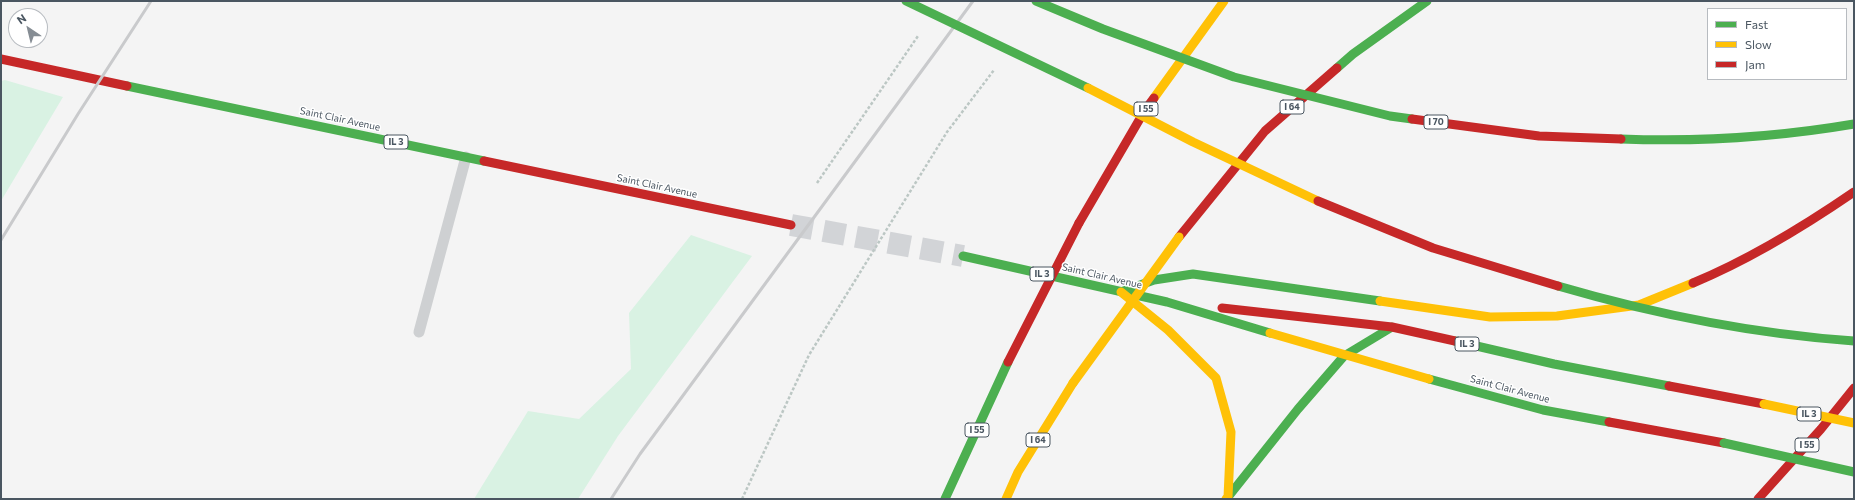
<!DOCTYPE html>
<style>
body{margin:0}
#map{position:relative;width:1855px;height:500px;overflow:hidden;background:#f4f4f4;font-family:Commissioner,sans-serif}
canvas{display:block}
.frame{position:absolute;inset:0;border:2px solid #4a5661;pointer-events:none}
.legend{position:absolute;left:1707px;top:8px;width:140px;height:72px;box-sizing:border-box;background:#fff;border:1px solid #b7bbc0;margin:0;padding:5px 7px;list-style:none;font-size:12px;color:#4a5661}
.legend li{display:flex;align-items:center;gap:8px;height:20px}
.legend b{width:20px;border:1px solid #b7bbc0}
.north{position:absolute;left:8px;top:8px;width:40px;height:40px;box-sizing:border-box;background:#fff;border:1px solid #b7bbc0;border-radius:50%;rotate:325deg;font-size:11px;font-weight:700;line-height:16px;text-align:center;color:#4a5661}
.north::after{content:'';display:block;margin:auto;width:14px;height:18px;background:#868d94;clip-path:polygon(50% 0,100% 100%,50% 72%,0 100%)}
</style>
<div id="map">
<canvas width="1855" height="500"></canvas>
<div class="frame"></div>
<ul class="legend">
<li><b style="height:5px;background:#4caf50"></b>Fast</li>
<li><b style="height:5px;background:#ffc107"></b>Slow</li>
<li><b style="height:5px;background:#c62828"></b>Jam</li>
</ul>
<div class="north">N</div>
</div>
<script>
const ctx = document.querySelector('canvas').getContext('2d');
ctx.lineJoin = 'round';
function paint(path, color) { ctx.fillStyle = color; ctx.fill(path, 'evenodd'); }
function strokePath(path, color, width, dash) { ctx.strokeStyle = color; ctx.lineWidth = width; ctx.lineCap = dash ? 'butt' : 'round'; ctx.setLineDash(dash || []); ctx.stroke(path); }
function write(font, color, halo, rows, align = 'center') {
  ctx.font = font + ' Commissioner,sans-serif'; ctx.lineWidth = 3; ctx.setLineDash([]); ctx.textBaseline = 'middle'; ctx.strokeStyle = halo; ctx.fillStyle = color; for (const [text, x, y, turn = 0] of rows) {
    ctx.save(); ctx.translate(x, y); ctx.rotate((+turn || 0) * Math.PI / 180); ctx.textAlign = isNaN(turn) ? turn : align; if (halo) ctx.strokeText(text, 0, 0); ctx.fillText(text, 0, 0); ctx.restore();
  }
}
paint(new Path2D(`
 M5,80L63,97L1,201V81Z
 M691,235L752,256L618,436L578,499H474L528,411L579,419L631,369L629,313Z`), '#d9f2e3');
strokePath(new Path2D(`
 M791,225L963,256`), '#d2d4d7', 22, [22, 11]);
strokePath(new Path2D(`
 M817,183L918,36
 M742,499L809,355L947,132L994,70`), '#bcc7c4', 2.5, [3, 2]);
strokePath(new Path2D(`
 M419,332L466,157`), '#ced0d2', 11);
strokePath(new Path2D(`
 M1337,68L1353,54L1427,1
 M127,86L484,161
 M963,256L1167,302L1270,333
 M1121,292L1154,280L1193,274L1380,301
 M1455,341L1554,364L1669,386
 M1429,379L1543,410L1609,422
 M1228,497L1298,409L1344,356L1392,327
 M945,499L1008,362`), '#4caf50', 9);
strokePath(new Path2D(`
 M1154,98L1224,1
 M1121,292L1168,330L1216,378L1231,432L1228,497L1226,499
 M1380,301L1490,317L1557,316L1639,305L1693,283
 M1270,333L1429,379
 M1006,499L1018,472L1073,383`), '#ffc107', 9);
strokePath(new Path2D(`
 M1,59L127,86
 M484,161L791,225
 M1079,223L1145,110L1154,98
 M1179,237L1265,131L1337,68
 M1693,283C1751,259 1803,227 1854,192
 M1222,308L1392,327L1455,341
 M1669,386L1764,404
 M1609,422L1724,443
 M1758,499L1821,429L1854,388`), '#c62828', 9);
strokePath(new Path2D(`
 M1,240L78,114L151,1
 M611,499L640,454L973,1`), '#c9cacc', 3);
strokePath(new Path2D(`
 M906,1L1088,88
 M1036,1L1103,29L1234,77L1390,116L1412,119
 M1621,139C1699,142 1778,137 1854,124
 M1558,286C1654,314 1754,334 1854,341
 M1724,443L1854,472`), '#4caf50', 9);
strokePath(new Path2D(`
 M1088,88L1193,142L1318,201
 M1073,383L1179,237
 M1764,404L1854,423`), '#ffc107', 9);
strokePath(new Path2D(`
 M1412,119L1539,136L1621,139
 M1318,201L1433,248L1558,286
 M1008,362L1079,223`), '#c62828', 9);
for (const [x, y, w] of [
 [1292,107,24],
 [1146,109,24],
 [1436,122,24],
 [396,142,24],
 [1042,274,24],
 [1467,344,24],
 [1809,414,24],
 [977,430,24],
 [1038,440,24],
 [1807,445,24]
]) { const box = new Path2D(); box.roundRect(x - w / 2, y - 7, w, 14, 3); ctx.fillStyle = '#fff'; ctx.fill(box); strokePath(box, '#4a5661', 1); }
write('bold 9px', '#4a5661', null, [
 ["I 64",1292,107],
 ["I 55",1146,109],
 ["I 70",1436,122],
 ["IL 3",396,142],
 ["IL 3",1042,274],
 ["IL 3",1467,344],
 ["IL 3",1809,414],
 ["I 55",977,430],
 ["I 64",1038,440],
 ["I 55",1807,445]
]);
write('10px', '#4a5661', '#fff', [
 ["Saint Clair Avenue",340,119,12],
 ["Saint Clair Avenue",657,186,12],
 ["Saint Clair Avenue",1102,276,13],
 ["Saint Clair Avenue",1510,389,15]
]);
</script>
